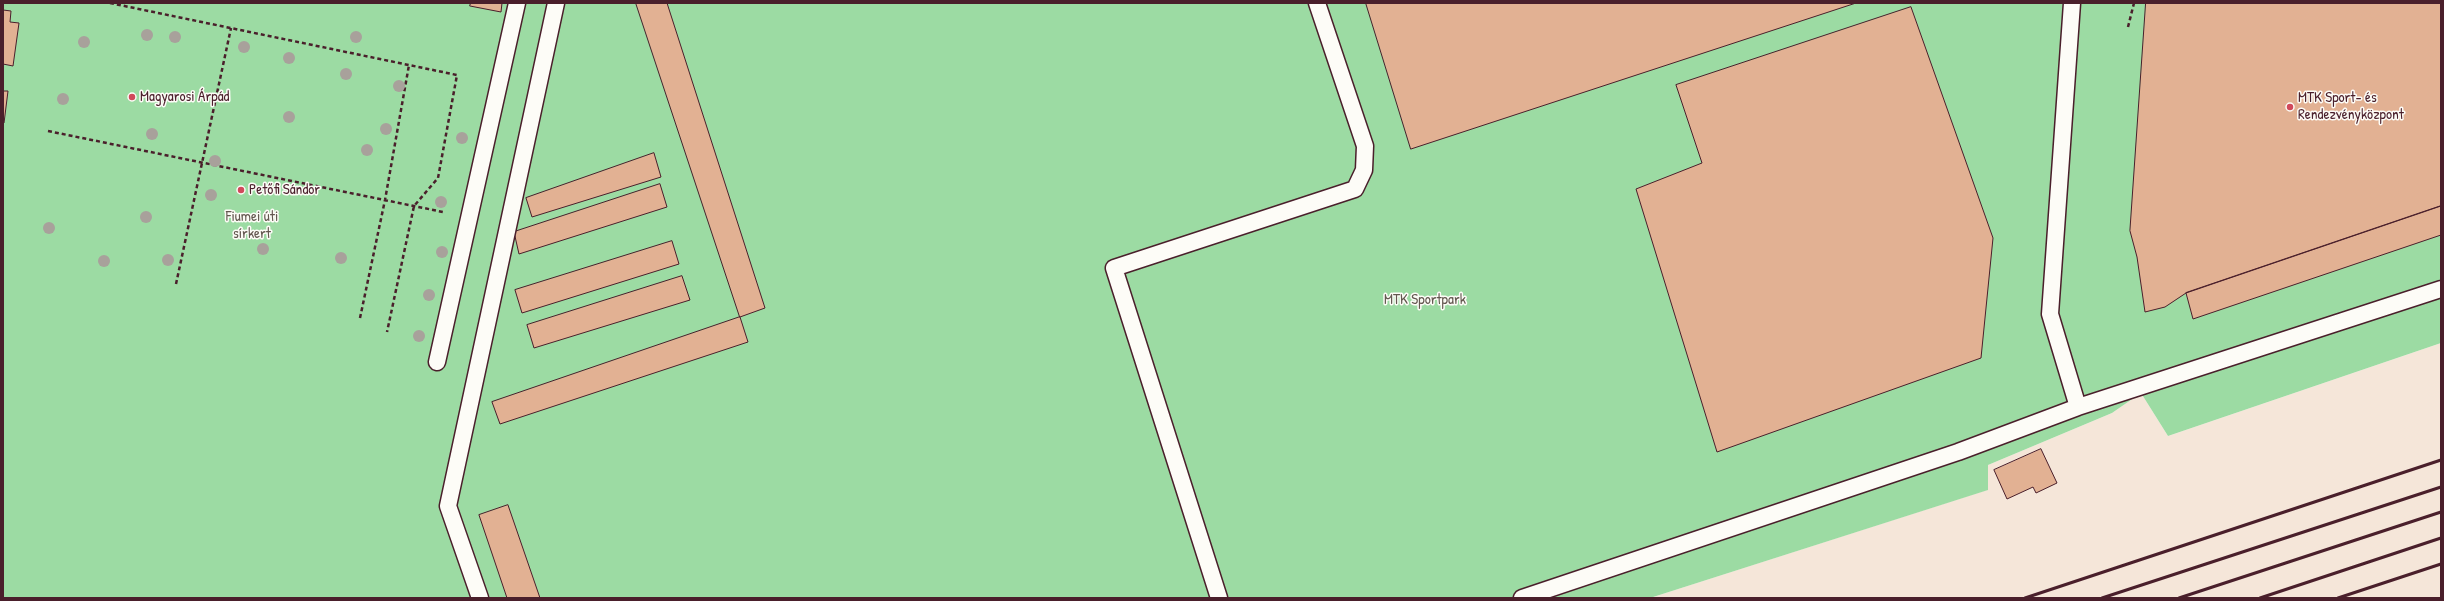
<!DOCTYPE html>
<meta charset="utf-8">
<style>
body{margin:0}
#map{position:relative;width:2444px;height:601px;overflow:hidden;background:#fdfcf7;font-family:"Patrick Hand",sans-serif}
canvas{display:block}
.frame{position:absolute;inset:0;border:4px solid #4a1f2b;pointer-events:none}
</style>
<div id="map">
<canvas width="2444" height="601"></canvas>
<div class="frame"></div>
</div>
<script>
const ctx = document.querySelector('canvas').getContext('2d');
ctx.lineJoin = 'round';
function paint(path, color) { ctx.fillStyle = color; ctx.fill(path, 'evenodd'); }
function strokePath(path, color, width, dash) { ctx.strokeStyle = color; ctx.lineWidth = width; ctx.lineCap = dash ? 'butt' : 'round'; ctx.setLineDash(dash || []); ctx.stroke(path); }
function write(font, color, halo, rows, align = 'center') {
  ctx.font = font + ' "Patrick Hand",sans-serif'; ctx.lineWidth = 3; ctx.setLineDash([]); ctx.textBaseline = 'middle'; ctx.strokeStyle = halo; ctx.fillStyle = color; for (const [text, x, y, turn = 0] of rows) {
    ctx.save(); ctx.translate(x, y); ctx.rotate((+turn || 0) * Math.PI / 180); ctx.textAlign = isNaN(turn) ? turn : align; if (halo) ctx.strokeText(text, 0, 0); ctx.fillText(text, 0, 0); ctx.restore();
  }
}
paint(new Path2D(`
 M2441,343V598H1650L1987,490L1988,465L2112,413L2141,393L2168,436Z`), '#f5e6d9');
paint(new Path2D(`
 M3,3H2441V343L2168,436L2141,393L2112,413L1988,465V490L1650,598H3Z`), '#9cdba3');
const building = new Path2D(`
 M471,3H502L501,12L470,6Z
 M636,3H667L765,308L740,317Z
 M1366,3H1856L1411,149Z
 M2146,3H2441V206L2186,293L2165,307L2145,312L2137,257L2130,231Z
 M1911,7L1993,238L1981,358L1717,452L1636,189L1702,163L1676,85Z
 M3,10L11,11L10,22L19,23L13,66L3,64Z
 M3,91H8L4,123H3Z
 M654,153L661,177L532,217L526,198Z
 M660,184L667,207L519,254L514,232Z
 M2441,206V235L2193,319L2186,293Z
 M672,241L679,264L522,313L515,290Z
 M682,276L690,300L534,348L527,325Z
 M740,317L748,342L500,424L492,402Z
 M2041,449L2057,483L2036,493L2033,487L2007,499L1994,470Z
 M508,505L540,598H507L479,515Z`);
paint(building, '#e2b193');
strokePath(building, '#4a1f2b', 1);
const service = new Path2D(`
 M2072,3L2050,314L2078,407
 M437,362L517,3
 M480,598L448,506L556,3
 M1219,598L1114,268L1355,189L1364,170L1365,146L1317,3
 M1522,598L1958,452L2078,407L2441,289`);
strokePath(service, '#4a1f2b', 19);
strokePath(new Path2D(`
 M110,3L457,75L438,178L414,206L387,332
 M2128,27L2134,3
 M48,131L443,212
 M176,284L231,28
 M360,318L385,200L409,65`), '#4a1f2b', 2.5, [4, 3]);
strokePath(service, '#fdfcf7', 16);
strokePath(new Path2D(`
 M2025,598L2441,460
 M2102,598L2441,487
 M2179,598L2441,512
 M2260,598L2441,538
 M2338,598L2441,564`), '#4a1f2b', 3);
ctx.fillStyle = '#a8a19b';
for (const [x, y] of [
 [147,35],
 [175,37],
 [356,37],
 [84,42],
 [244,47],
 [289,58],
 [346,74],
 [399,86],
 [63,99],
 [289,117],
 [386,129],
 [152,134],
 [462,138],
 [367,150],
 [215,161],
 [211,195],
 [441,202],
 [146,217],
 [49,228],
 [263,249],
 [442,252],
 [341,258],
 [168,260],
 [104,261],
 [429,295],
 [419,336]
]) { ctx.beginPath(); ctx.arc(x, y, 6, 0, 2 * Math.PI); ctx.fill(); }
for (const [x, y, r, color] of [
 [132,97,4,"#d1495b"],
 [2290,107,4,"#d1495b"],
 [241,190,4,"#d1495b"]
]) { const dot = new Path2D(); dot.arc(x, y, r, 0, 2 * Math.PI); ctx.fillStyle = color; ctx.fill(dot); strokePath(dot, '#fdfcf7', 1.5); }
write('15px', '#4a1f2b', '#fdfcf7', [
 ["Magyarosi Árpád",140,97],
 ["MTK Sport- és",2298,98],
 ["Rendezvényközpont",2298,115],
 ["Petőfi Sándor",249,190]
], 'left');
write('15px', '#63574f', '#fdfcf7', [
 ["Fiumei úti",252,217],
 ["sírkert",252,234],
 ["MTK Sportpark",1425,300]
]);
</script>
